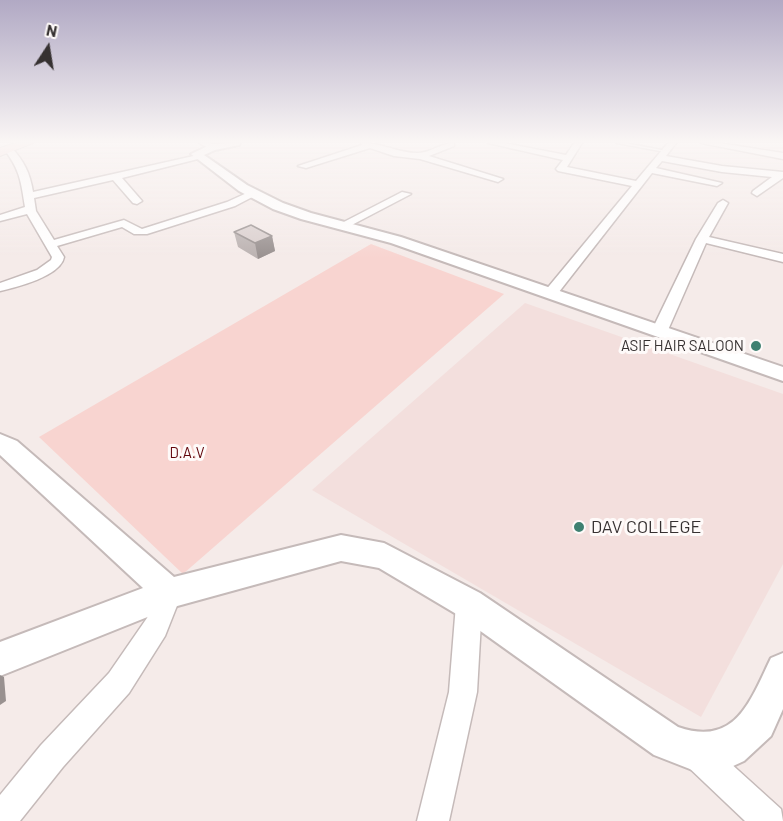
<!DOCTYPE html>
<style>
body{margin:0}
#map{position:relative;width:783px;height:821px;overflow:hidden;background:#f5ebe9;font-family:Barlow,sans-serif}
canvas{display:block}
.north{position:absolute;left:18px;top:18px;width:60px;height:60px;-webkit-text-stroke:4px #fefaf9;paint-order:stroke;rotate:12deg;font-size:16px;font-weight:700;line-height:24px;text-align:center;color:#363131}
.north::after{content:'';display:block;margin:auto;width:21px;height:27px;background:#363131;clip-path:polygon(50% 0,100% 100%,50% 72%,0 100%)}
</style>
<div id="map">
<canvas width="783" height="821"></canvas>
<div class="north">N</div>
</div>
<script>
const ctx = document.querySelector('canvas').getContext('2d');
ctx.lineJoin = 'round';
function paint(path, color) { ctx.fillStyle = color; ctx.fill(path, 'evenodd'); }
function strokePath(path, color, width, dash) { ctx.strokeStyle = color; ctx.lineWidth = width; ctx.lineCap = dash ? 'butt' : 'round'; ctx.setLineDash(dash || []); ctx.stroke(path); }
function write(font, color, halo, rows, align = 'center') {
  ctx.font = font + ' Barlow,sans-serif'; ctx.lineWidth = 6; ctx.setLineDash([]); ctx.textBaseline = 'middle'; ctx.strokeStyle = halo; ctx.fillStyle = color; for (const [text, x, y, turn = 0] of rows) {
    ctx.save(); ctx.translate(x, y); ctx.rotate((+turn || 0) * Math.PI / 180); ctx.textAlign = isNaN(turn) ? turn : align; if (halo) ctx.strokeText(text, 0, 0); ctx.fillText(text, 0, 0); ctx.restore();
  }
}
paint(new Path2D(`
 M525,303L783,394V564L701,717L312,490Z`), '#f3dfdd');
paint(new Path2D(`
 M371,244L504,294L183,574L39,437Z`), '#f8d4d0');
const service = new Path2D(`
 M617,143H625L667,151L665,152Z`);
const minor = new Path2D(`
 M199,143H210L216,147L212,150Z
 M361,143C380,142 398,153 418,153C430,153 441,143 454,143V146L429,156L503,179L498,182L420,159L394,156L370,148L306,168L298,166L362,145Z
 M488,143H504L566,155L574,143H582L567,167L636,181L668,143H676L666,156L722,166L783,172V178L757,196L752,193L753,191L772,177L722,172L662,161L656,168L722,183L717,186L652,173L555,297H545L543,294L545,291L632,186L558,171L556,169L563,160Z
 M701,143H719L783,153V159Z
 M5,147H11C24,161 30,173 33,192L198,155L202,158L122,178L142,201L137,204L133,203L113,180L34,198L36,211L54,240L124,220L142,229L227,202L249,192L258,194L235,206L147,234H134L122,227L57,246L64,257C61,276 17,287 0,291V283L37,270L51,260L52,257L27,214L0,221V215L25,207C21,181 20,170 4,149Z
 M402,192L411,194L346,228L342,229L336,226Z
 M723,200L728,203L709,237L783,254V262L706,243L668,330L665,333H655L652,330L696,239L718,203Z
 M170,581L179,585L182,593L165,636L129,693L63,767L20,821H0V795L41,745L109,673L147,618L161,585Z
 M469,592L478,595L482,604L477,692L449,821H417L449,692L456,604L460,595Z
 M696,738L707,742L781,809L783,821H745L685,764L681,753L685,742Z`);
const tertiary = new Path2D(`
 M240,143L239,145L215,150L204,155L247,185L283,203L311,213L401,237L783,367V381L391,243L301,219L273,209L239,191L191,154L212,144Z
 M0,434L17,441L174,577L341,535L384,543L480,593L678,727C736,747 750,701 771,658L783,653V709L771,736L744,761L731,767L695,771L654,755L458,615L379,568L341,561L170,608L0,676V642L143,588L0,455Z`);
const secondary = new Path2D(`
 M16,143H33L0,156V148Z`);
strokePath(service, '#c5bab9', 3);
strokePath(minor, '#c5bab9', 3);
strokePath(tertiary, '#c5bab9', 4);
strokePath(secondary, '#c5bab9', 2);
paint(service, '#fff');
paint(minor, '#fff');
paint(tertiary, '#fff');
paint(secondary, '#fddedc');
paint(new Path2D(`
 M234,232L272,236L275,251L258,259L238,247Z`), '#bbb2b1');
paint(new Path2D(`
 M272,236L275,251L258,259L255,243Z
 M0,675L4,677L6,701L0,705Z`), '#999190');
const building = new Path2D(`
 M251,225L272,236L255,243L234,232Z`);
paint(building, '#dacfce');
strokePath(building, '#999190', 1.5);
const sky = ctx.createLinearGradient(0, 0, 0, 258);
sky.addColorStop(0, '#b1a9c4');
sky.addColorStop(0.55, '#faf6f5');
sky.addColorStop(1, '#faf6f500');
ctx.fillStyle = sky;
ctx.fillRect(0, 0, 783, 258);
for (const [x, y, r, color] of [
 [756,346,6,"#3f8171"],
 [579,527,6,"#3f8171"]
]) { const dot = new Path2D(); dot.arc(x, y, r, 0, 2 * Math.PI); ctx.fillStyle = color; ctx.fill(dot); strokePath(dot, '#fefaf9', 2); }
write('15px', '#363131', '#fefaf9', [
 ["ASIF HAIR SALOON",744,346]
], 'right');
write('15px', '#62050b', '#fefaf9', [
 ["D.A.V",187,453]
]);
write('18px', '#363131', '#fefaf9', [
 ["DAV COLLEGE",591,527]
], 'left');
</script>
